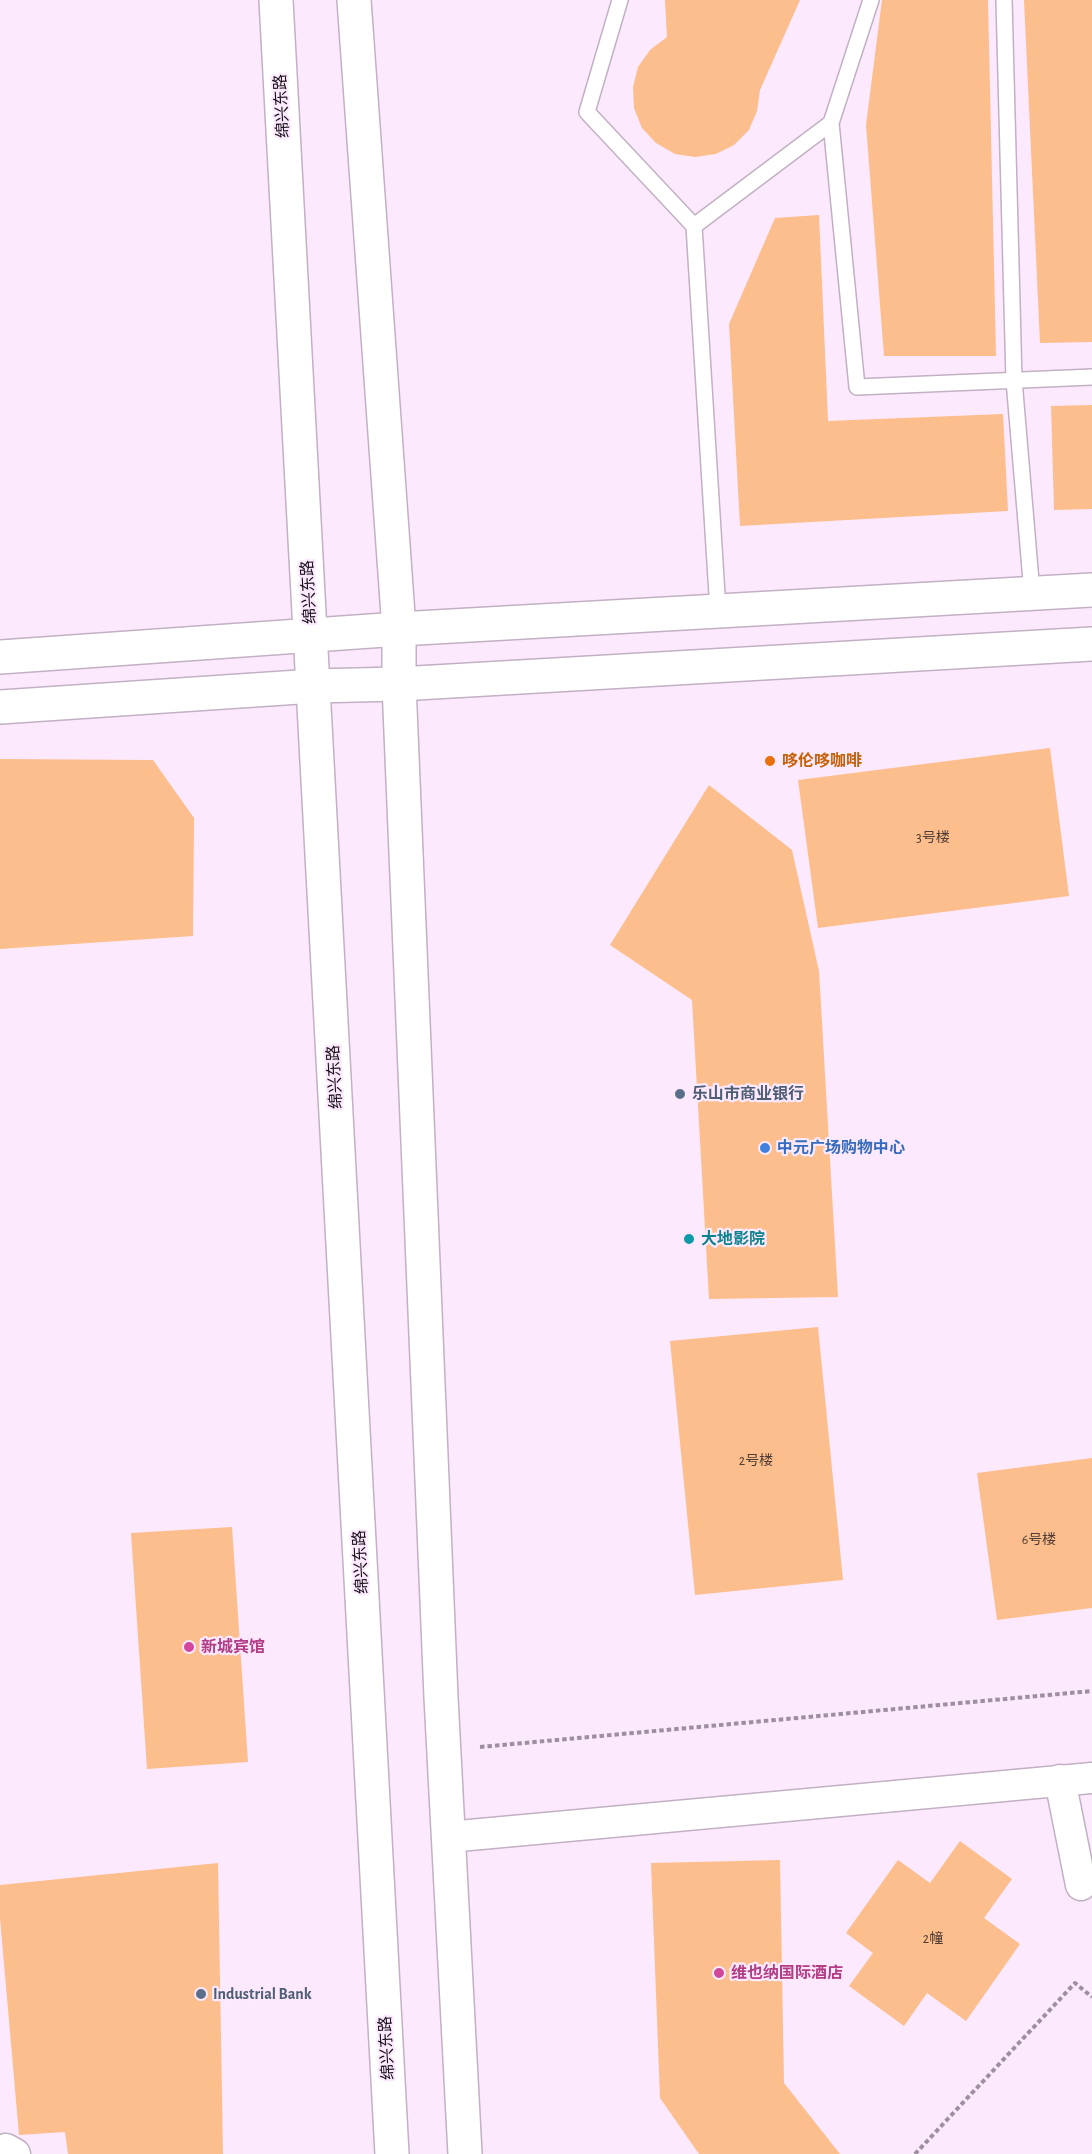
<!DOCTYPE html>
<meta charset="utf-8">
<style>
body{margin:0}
canvas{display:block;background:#fce9fd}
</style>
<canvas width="1092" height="2154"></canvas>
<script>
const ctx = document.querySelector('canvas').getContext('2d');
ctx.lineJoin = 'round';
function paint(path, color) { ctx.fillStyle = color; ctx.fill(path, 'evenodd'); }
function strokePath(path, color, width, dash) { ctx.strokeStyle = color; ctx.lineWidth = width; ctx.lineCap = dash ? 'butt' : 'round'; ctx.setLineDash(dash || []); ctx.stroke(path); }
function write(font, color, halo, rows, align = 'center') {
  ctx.font = font + ' "Alegreya Sans","Noto Sans SC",sans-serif'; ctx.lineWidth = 4.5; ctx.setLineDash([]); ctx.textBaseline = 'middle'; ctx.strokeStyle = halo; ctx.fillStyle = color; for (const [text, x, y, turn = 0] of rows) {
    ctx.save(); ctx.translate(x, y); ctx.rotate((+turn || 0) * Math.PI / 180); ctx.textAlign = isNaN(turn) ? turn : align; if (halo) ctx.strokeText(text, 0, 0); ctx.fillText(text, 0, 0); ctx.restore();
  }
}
paint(new Path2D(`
 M665,0H800L760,90L757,111L749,130L734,145L716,154L695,157L675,154L656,143L642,128L634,108L633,87L638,67L650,50L667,37Z
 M882,0H988L996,356H884L866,125Z
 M1024,0H1092V342L1040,343Z
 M819,215L828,421L1003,414L1008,511L740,526L729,324L775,218Z
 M1092,405V509L1054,510L1051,406Z
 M1050,748L1069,896L818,928L798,780Z
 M0,759L153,760L194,818L193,936L0,949Z
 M709,785L792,850L819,971L838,1297L709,1299L692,1000L610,945Z
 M818,1327L843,1580L695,1595L670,1341Z
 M1092,1458V1608L997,1620L977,1473Z
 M232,1527L248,1762L147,1769L131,1533Z
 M960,1841L1012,1879L984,1918L1020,1944L966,2021L927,1993L904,2026L849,1986L873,1953L846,1933L898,1860L930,1883Z
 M780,1860L784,2083L840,2154H699L660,2098L651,1863Z
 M218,1863L223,2154H68L65,2132L19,2135L0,1918V1885Z`), '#fdbe8d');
const service = new Path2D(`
 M620,0L587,112L694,226L718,611
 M1004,0L1014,380L1032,593
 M831,123L857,387L1092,377
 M694,226L831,123L871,0`);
const minor = new Path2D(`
 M1060,1780L1081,1885
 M448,1837L1092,1778
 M0,2154L6,2149L15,2154`);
const secondary = new Path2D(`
 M0,657L399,629L1092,590
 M0,707L314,686L399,684L1092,644`);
const trunk = new Path2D(`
 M276,0L392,2154
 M354,0L399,629V684L441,1697L465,2154`);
strokePath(service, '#c2b0c3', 18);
strokePath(minor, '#c2b0c3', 33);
strokePath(secondary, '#c2b0c3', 36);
strokePath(trunk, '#c2b0c3', 36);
strokePath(new Path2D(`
 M480,1747L1092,1691
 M915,2154L1075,1983L1092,1997`), '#9d8f9e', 4, [4.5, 3]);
strokePath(service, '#fff', 15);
strokePath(minor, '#fff', 30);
strokePath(secondary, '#fff', 33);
strokePath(trunk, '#fff', 33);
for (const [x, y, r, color] of [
 [770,761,6,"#e8710a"],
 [680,1094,6,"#5c6f8a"],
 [765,1148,6,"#3f7fe0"],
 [689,1239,6,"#0f9aa8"],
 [189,1647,6,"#d1479c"],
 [719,1973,6,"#d1479c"],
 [201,1994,6,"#5c6f8a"]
]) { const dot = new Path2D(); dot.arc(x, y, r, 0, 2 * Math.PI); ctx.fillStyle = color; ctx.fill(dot); strokePath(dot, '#fce9fd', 2); }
write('14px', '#503c34', null, [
 ["3号楼",933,838],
 ["2号楼",756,1461],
 ["6号楼",1039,1540],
 ["2幢",933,1939]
]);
write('16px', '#171117', '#fce9fd', [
 ["绵兴东路",282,106,-93],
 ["绵兴东路",309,592,-93],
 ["绵兴东路",335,1077,-93],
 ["绵兴东路",361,1562,-93],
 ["绵兴东路",387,2048,-93]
]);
write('bold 16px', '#c56008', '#fce9fd', [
 ["哆伦哆咖啡",782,761]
], 'left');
write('bold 16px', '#4e5e75', '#fce9fd', [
 ["乐山市商业银行",692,1094],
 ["Industrial Bank",213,1994]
], 'left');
write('bold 16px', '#366cbe', '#fce9fd', [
 ["中元广场购物中心",777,1148]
], 'left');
write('bold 16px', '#0d838f', '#fce9fd', [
 ["大地影院",701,1239]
], 'left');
write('bold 16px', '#b23c85', '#fce9fd', [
 ["新城宾馆",201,1647],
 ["维也纳国际酒店",731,1973]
], 'left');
</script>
